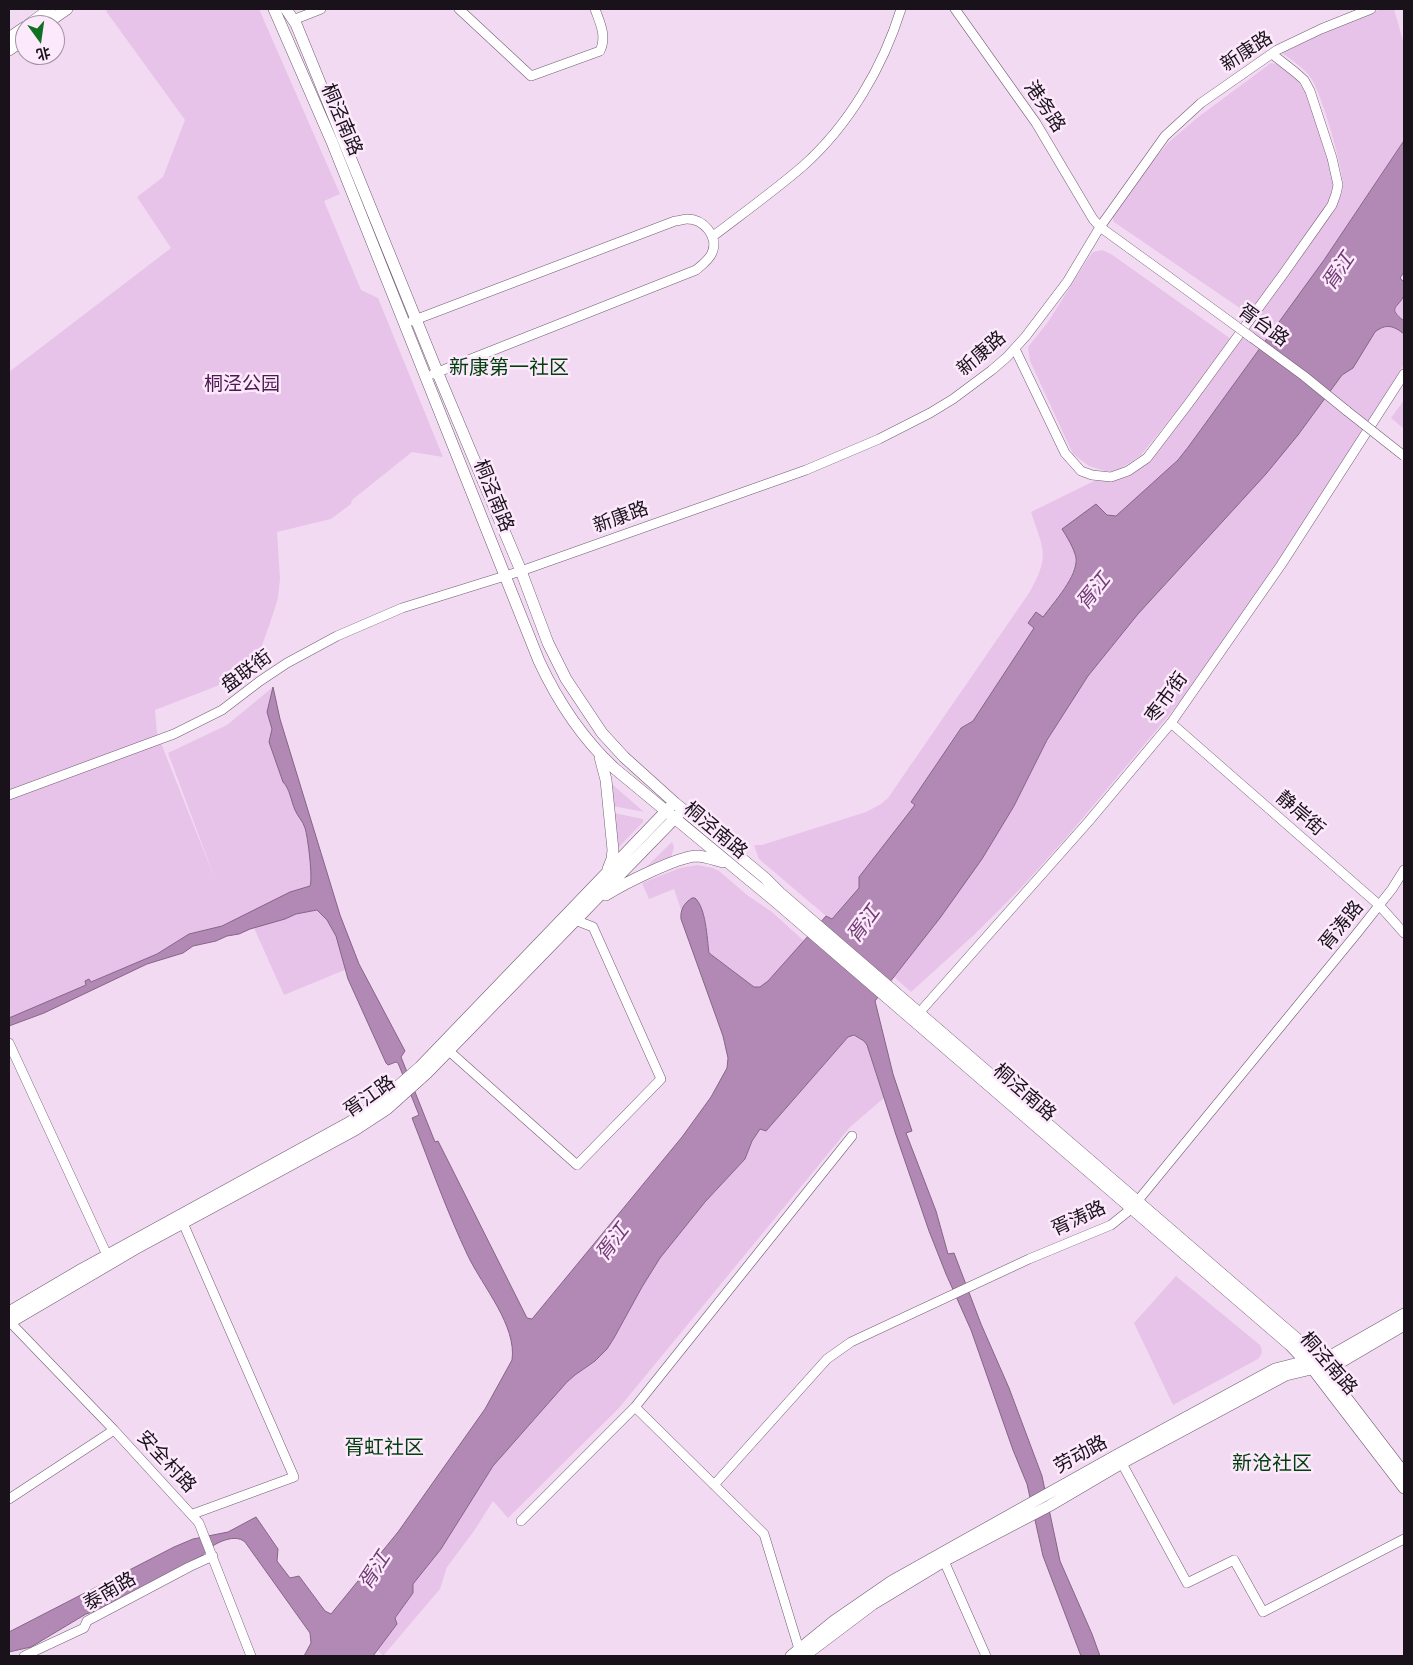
<!DOCTYPE html>
<meta charset="utf-8">
<style>
body{margin:0}
#map{position:relative;width:1413px;height:1665px;overflow:hidden;background:#f2daf2;font-family:"Space Grotesk","Noto Sans SC",sans-serif}
canvas{display:block}
.frame{position:absolute;inset:0;border:10px solid #1a121b;pointer-events:none}
.north{position:absolute;left:15px;top:15px;width:50px;height:50px;box-sizing:border-box;background:#fce9fc;border:1px solid #a293a2;border-radius:50%;rotate:166deg;font-size:14px;font-weight:700;line-height:20px;text-align:center;color:#1a121b}
.north::after{content:'';display:block;margin:auto;width:18px;height:22px;background:#0d7121;clip-path:polygon(50% 0,100% 100%,50% 72%,0 100%)}
</style>
<div id="map">
<canvas width="1413" height="1665"></canvas>
<div class="frame"></div>
<div class="north">北</div>
</div>
<script>
const ctx = document.querySelector('canvas').getContext('2d');
ctx.lineJoin = 'round';
function paint(path, color) { ctx.fillStyle = color; ctx.fill(path, 'evenodd'); }
function strokePath(path, color, width, dash) { ctx.strokeStyle = color; ctx.lineWidth = width; ctx.lineCap = dash ? 'butt' : 'round'; ctx.setLineDash(dash || []); ctx.stroke(path); }
function write(font, color, halo, rows, align = 'center') {
  ctx.font = font + ' "Space Grotesk","Noto Sans SC",sans-serif'; ctx.lineWidth = 5; ctx.setLineDash([]); ctx.textBaseline = 'middle'; ctx.strokeStyle = halo; ctx.fillStyle = color; for (const [text, x, y, turn = 0] of rows) {
    ctx.save(); ctx.translate(x, y); ctx.rotate((+turn || 0) * Math.PI / 180); ctx.textAlign = isNaN(turn) ? turn : align; if (halo) ctx.strokeText(text, 0, 0); ctx.fillText(text, 0, 0); ctx.restore();
  }
}
paint(new Path2D(`
 M109,9H259L340,194L324,201L361,290L378,298L443,457L412,452L352,500L351,504L331,519L277,532L280,579L278,598L270,623L256,662L217,686L155,710L157,733L215,879L168,753L227,725L273,687L280,719L340,915L359,964L284,995L254,928L239,934L231,922L222,926L189,934L157,954L90,982L89,979L86,985L9,1018V372L171,248L137,197L163,177L185,120L106,11Z
 M1381,9H1394L1404,44V141L1324,260L1189,446L1178,460L1119,514L1111,517L1103,512L1074,552L1076,564L1068,583L1043,617L1028,623L1034,628L973,721L960,728L911,802L915,805L859,888L832,919L826,916L759,859L754,845H762L866,812L881,804L888,798L1029,593C1050,556 1044,551 1031,512L1094,481L1127,477L1148,462L1167,440L1333,212C1337,204 1342,196 1343,187C1344,170 1321,92 1311,78C1304,68 1292,60 1282,53L1321,33Z
 M1271,63C1289,65 1302,85 1309,100L1333,173C1335,185 1333,194 1327,205L1250,315L1114,222L1112,217L1117,203L1169,142L1197,118Z
 M1102,250L1111,254L1231,339L1191,393L1141,455L1122,468L1113,471H1105L1089,466L1073,454L1030,361L1028,347L1048,322L1089,257L1093,252Z
 M1404,294V321C1390,310 1395,307 1404,294Z
 M1388,326L1395,328L1404,334V364L1362,436L1225,641L1180,702L1066,838L1020,889L975,934L911,992L894,977L940,918L1014,806L1047,740L1088,676L1138,614L1298,435L1342,375L1353,368L1375,332L1380,328Z
 M1404,400V429L1391,418Z
 M611,785H613L644,812L613,806Z
 M614,813L643,819V822L617,849Z
 M672,842L674,847L670,861L640,873Z
 M697,865L713,868L719,871L747,895L772,912L804,941L768,981L760,987H754L709,953L704,919L690,899L681,910L674,889L649,899L642,883L680,868Z
 M854,1035L864,1041L867,1045L884,1098L850,1127L619,1408L508,1518L493,1501L474,1531L447,1567L440,1589L383,1656L378,1650L397,1624L395,1619L413,1593V1584L441,1549L493,1466L567,1382L575,1375L595,1361L607,1349L614,1338L642,1287L660,1258L705,1202L745,1159L752,1141L760,1128L766,1131L848,1037Z
 M1176,1276L1260,1345C1263,1352 1262,1354 1258,1359L1173,1405L1134,1323Z`), '#e8c3e9');
const water = new Path2D(`
 M1404,141V272L1400,278L1404,282C1404,285 1405,291 1404,295C1399,308 1386,307 1404,321V334C1394,326 1386,323 1375,332L1353,368L1342,375L1298,435L1266,474L1138,614L1088,676L1047,740L1014,806L982,859L940,918L875,1001L893,1074L912,1131L906,1133L936,1211L948,1254L954,1253L981,1324L1009,1388L1042,1476L1060,1561L1092,1634L1100,1656H1081L1043,1556L1027,1484L1013,1450L971,1330L946,1274L929,1231L896,1135L867,1045L864,1041L854,1035L848,1037L766,1131L760,1129L752,1141L745,1159L705,1202L660,1258L642,1287L614,1338L607,1349L595,1361L575,1375L567,1382L493,1466L441,1549L413,1584V1593L395,1618L397,1624L373,1656H304L311,1643L310,1633L245,1542C234,1532 209,1545 202,1556L98,1610L86,1614L31,1647L9,1652V1632L174,1547L193,1539L228,1532L256,1517L278,1549L277,1561L290,1578L299,1576L325,1611L331,1614L398,1532L485,1409L512,1360C517,1326 483,1287 468,1256C447,1212 430,1164 412,1118L419,1115L398,1063L396,1062L388,1065L386,1063L348,979L336,936L327,920L317,910L296,914L285,919L250,929L239,934L227,936L216,941L193,946L183,953L147,964L44,1013L9,1026V1018L86,985L85,981L89,979L91,982L157,954L189,934L222,926L290,892L310,886C313,879 308,837 305,828C303,821 298,817 295,810C291,801 290,789 283,782L269,742L272,729L267,712L273,687L280,719L340,915L359,964L405,1051L401,1057L435,1142L438,1141L527,1318L532,1319L682,1137L711,1097L727,1068L728,1058L723,1036L681,919C680,910 684,903 692,898H695C706,908 707,938 709,953L754,987H760L768,981L826,916L832,919L859,888V877L915,805L911,802L961,728L973,721L1034,628L1028,623L1036,612L1043,617C1054,602 1078,576 1076,558C1074,548 1067,537 1062,529L1096,504L1107,515L1116,516L1178,460L1189,446L1324,260Z`);
paint(water, '#b288b4');
strokePath(water, '#846586', 1);
const minor = new Path2D(`
 M459,9L531,76L600,51C607,36 600,23 595,9
 M955,9L1036,123L1093,219L1100,227L1169,277
 M293,20L321,9
 M712,237C742,214 774,191 803,166C849,125 883,67 901,9
 M412,321L675,221C679,221 684,219 687,219C704,219 719,237 712,253C709,260 702,265 696,270L433,374
 M1251,337L1304,376L1347,411
 M1015,349L1065,453L1081,471L1092,475L1111,477L1128,471L1147,458L1189,403L1284,273L1325,215L1332,205L1336,194L1338,185L1332,158L1310,91L1304,80L1295,72L1272,54
 M1171,723L1379,905L1404,933
 M9,795L174,734L222,710L260,681L287,663L337,636L402,608L521,571L806,470L879,439L930,413L953,399L992,370L1007,357L1026,336L1067,282L1100,227L1165,136L1201,103L1277,50L1321,29L1371,9
 M919,1013L1089,821L1171,723L1281,565L1404,374
 M9,1043L107,1255
 M449,1051L577,1165L661,1079L593,927L575,920
 M183,1223L294,1477L193,1514
 M9,1321L114,1430L199,1523L251,1656
 M635,1407L764,1534L799,1649L803,1653
 M1119,1458L1187,1583L1234,1560L1263,1612L1404,1539
 M714,1485L827,1359L851,1342L1029,1259L1111,1225L1131,1209L1358,932L1392,889L1404,870
 M9,1499L114,1430
 M521,1521L635,1407L852,1136
 M944,1561L986,1656
 M24,1656L84,1628L87,1621L189,1567L213,1556`);
const major = new Path2D(`
 M274,9L332,142L539,661C558,702 582,738 614,768L776,902L1290,1345L1312,1368L1404,1488
 M286,9L296,24L314,68L439,376L521,571L548,643L566,679L602,733L624,757L675,803L765,878L780,893L1296,1338L1322,1366L1404,1473
 M28,25L50,9
 M44,25L67,9
 M9,38L25,27
 M9,50L25,39
 M600,757L606,780L613,850L612,859L608,869
 M606,895C623,884 677,857 696,856C705,856 715,860 723,862
 M9,1312L82,1269L350,1122L381,1101L420,1067L670,807
 M9,1323L135,1249L355,1130L387,1109L427,1073L678,815
 M791,1656L834,1621L892,1581L1117,1455L1275,1369L1334,1354L1404,1314
 M804,1656L873,1604L944,1561L1049,1506L1122,1463L1286,1375L1341,1362L1404,1325`);
strokePath(minor, '#715e72', 10);
strokePath(major, '#715e72', 12);
strokePath(minor, '#fff', 9);
strokePath(major, '#fff', 11);
const minorBridge = new Path2D(`
 M1169,277L1251,337
 M1347,411L1404,456`);
strokePath(minorBridge, '#715e72', 10, []);
strokePath(minorBridge, '#fff', 9);
write('19px', '#1a121b', '#fce9fc', [
 ["新康路",1247,52,-33],
 ["港务路",1044,107,56],
 ["桐泾南路",341,120,67],
 ["胥台路",1263,326,36],
 ["新康路",982,354,-41],
 ["桐泾南路",493,496,68],
 ["新康路",621,518,-20],
 ["盘联街",247,672,-36],
 ["枣市街",1167,698,-54],
 ["静岸街",1300,814,41],
 ["桐泾南路",715,831,40],
 ["胥涛路",1342,926,-51],
 ["桐泾南路",1024,1093,41],
 ["胥江路",370,1097,-35],
 ["胥涛路",1079,1219,-25],
 ["桐泾南路",1328,1364,49],
 ["劳动路",1081,1455,-29],
 ["安全村路",166,1462,47],
 ["泰南路",110,1592,-30]
]);
write('19px', '#4d1951', '#fce9fc', [
 ["桐泾公园",242,385]
]);
write('italic 20px', '#703b73', '#fce9fc', [
 ["胥江",1339,272,-56],
 ["胥江",1094,592,-51],
 ["胥江",864,925,-54],
 ["胥江",613,1243,-53],
 ["胥江",375,1571,-57]
]);
write('20px', '#003f0c', '#fce9fc', [
 ["新康第一社区",509,369],
 ["胥虹社区",384,1449],
 ["新沧社区",1272,1465]
]);
</script>
